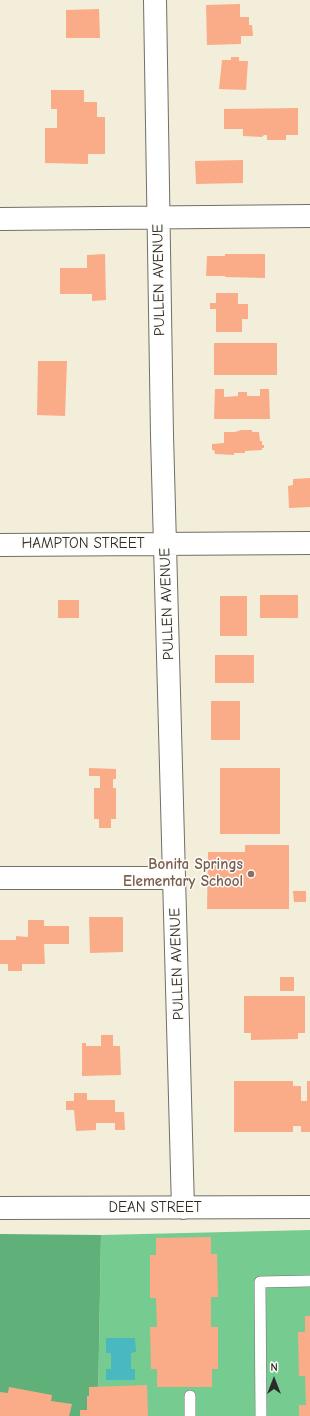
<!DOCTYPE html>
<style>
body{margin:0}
#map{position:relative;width:310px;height:1416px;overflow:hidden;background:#f2eed9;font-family:"Comic Neue",sans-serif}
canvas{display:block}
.north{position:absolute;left:254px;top:1360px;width:40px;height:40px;-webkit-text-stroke:3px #fdfcf7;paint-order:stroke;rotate:0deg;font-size:11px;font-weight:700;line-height:16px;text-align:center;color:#2b2b2b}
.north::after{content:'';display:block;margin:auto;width:14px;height:18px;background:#2b2b2b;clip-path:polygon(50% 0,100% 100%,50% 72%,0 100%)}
</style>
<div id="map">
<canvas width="310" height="1416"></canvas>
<div class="north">N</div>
</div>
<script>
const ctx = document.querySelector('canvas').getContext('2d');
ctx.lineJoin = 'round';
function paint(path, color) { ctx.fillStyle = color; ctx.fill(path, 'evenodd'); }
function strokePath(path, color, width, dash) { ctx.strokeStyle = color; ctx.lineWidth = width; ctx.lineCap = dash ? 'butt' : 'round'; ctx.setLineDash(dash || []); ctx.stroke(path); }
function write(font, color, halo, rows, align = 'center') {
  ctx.font = font + ' "Comic Neue",sans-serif'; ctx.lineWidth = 3; ctx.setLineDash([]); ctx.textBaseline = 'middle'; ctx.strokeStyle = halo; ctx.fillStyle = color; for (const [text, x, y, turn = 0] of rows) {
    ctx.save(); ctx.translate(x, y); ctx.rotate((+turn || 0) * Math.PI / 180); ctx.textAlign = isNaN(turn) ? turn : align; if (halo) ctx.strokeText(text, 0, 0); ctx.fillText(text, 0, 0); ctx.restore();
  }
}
paint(new Path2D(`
 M310,1230V1416H93L98,1403L101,1235Z`), '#76cc90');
paint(new Path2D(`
 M0,1234L101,1235L98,1403L93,1416H0Z`), '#60b07a');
paint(new Path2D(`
 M106,1338H135L136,1352L131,1353V1369H135V1380H106V1369H111V1353H106Z`), '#49b8bf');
paint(new Path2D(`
 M240,4V17H249V25H252L253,36H241V44L207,45L206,5Z
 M99,9L100,38H66V10Z
 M231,57H239V61H248L246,90L219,89L222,60H231Z
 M51,90H84V102H97V117H105V154H88V164L45,163V128H57V109H51Z
 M298,108V135H286V140H267V135H264L262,137L243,136V129H224V109Z
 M243,160V183L196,184L195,161Z
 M105,254L106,300L92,301V294H60V268H87V255Z
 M225,254H265V278L225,277V276H206L207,256H225Z
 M216,293H238V304H248V319H242V332H216V309H210V303H216Z
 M214,343H277V375H214Z
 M38,361H67L65,416L37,415Z
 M215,389H224V397L238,396V392H247V396H260V389H269L270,419H214Z
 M241,430H252V432H259L260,441H262V445H264V448H262V450L245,451V453H234V455L215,454L214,450H212V444L224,443V432H235Z
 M310,478V507L289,508L288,486L293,485V479Z
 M260,595H298V618H260Z
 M220,596H247V636H220Z
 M58,600H79V618H58Z
 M215,655H254V683H215Z
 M211,701H240V740H211Z
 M89,768L116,769V779H113V788H116V819H111V828H99V819H94V788H100V776H89Z
 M220,768H280V834H220Z
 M245,845H289V909H207L208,852H245Z
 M293,891H306V902H294Z
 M89,917H123V952L90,953Z
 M28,920H44V926H69V944H44L45,964H22V971H8V964H0V940H16V936L28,937Z
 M280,977H294V991H280Z
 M244,996H305V1033H298V1039L251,1040V1033H244Z
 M101,1035H113V1046H120L121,1075L82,1076V1043H86V1046H101Z
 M234,1081H293V1086H301V1101H307V1081H310V1132H301V1126H293V1132H234Z
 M74,1093H87V1100H115V1112H124L125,1130H115V1123H96V1130L76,1131L74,1110H66V1101H74Z
 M211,1237V1254H217L218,1297H211V1327H218V1369H212V1387H157V1369H151L150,1327H157L156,1298H150V1255H156V1238Z
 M305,1316H310V1416H299V1405H306L305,1376H299L298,1332H305Z
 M147,1385L148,1416H80V1410H87V1396H89V1387Z
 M9,1387L52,1395L51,1401L72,1404L69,1416H0V1392L8,1393Z`), '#faac89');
const service = new Path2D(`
 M190,1396V1416
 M261,1416L260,1282L310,1281`);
const minor = new Path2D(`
 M155,0L162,435L183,1208
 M0,219L310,216
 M0,545L310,543
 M0,878H174
 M0,1208L310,1207`);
strokePath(service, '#716f68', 12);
strokePath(minor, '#716f68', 24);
strokePath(service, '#fff', 11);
strokePath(minor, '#fff', 22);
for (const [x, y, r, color] of [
 [251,874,4,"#8d6e63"]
]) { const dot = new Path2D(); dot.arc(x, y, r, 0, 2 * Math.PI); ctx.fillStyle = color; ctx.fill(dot); strokePath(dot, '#fdfcf7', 1.5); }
write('15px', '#2b2b2b', '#fdfcf7', [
 ["PULLEN AVENUE",159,280,-91],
 ["HAMPTON STREET",83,544],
 ["PULLEN AVENUE",167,604,-92],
 ["PULLEN AVENUE",177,964,-92],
 ["DEAN STREET",155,1208]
]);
write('bold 15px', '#785e54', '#fdfcf7', [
 ["Bonita Springs",243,865],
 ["Elementary School",243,882]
], 'right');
</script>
